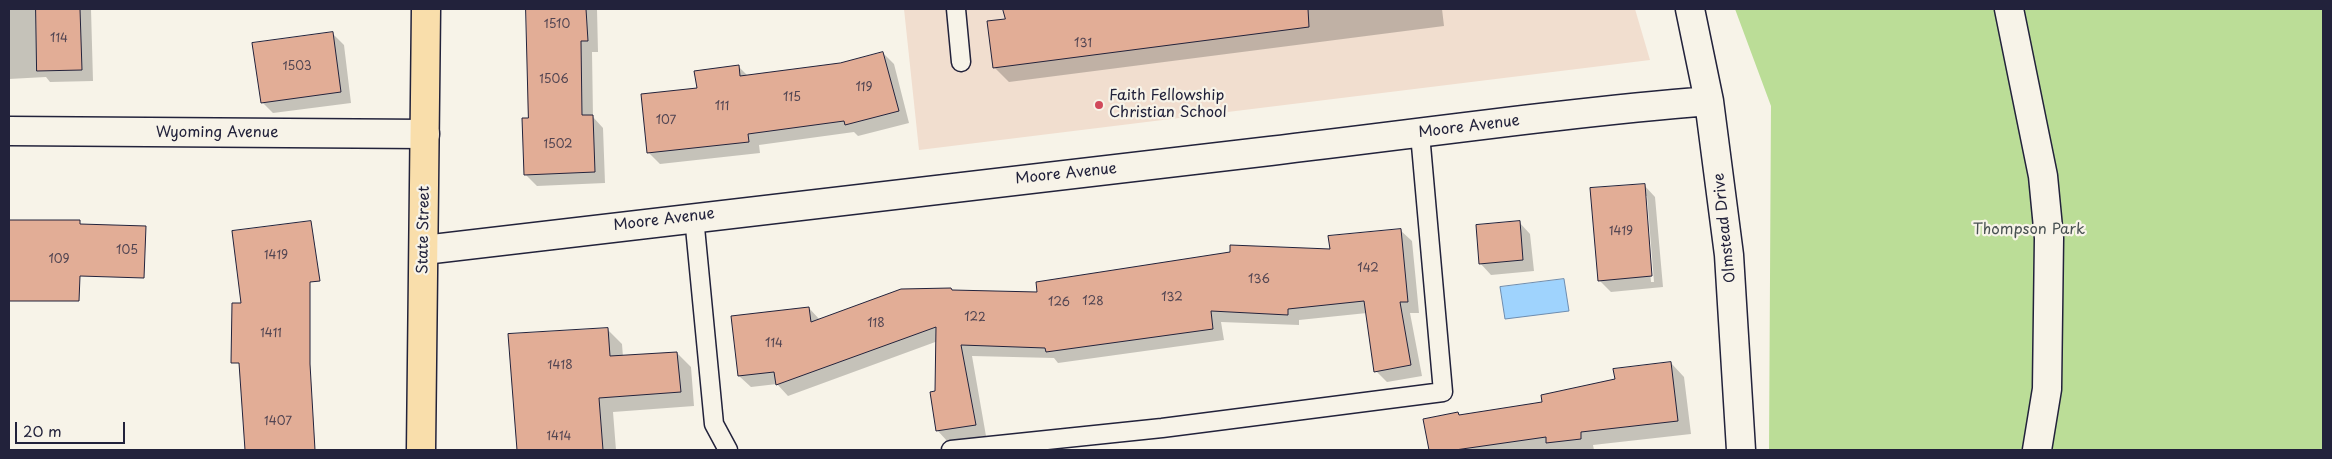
<!DOCTYPE html>
<style>
body{margin:0}
#map{position:relative;width:2332px;height:459px;overflow:hidden;background:#f7f3e8;font-family:"Playpen Sans",sans-serif}
canvas{display:block}
.frame{position:absolute;inset:0;border:10px solid #22223b;pointer-events:none}
.scale{position:absolute;left:15px;top:422px;width:110px;height:22px;box-sizing:border-box;border:2px solid #22223b;border-top:0;padding-left:6px;font-size:15px;line-height:18px;white-space:nowrap;color:#22223b;-webkit-text-stroke:4px #f7f3e8;paint-order:stroke}
</style>
<div id="map">
<canvas width="2332" height="459"></canvas>
<div class="frame"></div>
<div class="scale">20 m</div>
</div>
<script>
const ctx = document.querySelector('canvas').getContext('2d');
ctx.lineJoin = 'round';
function paint(path, color) { ctx.fillStyle = color; ctx.fill(path, 'evenodd'); }
function strokePath(path, color, width, dash) { ctx.strokeStyle = color; ctx.lineWidth = width; ctx.lineCap = dash ? 'butt' : 'round'; ctx.setLineDash(dash || []); ctx.stroke(path); }
function write(font, color, halo, rows, align = 'center') {
  ctx.font = font + ' "Playpen Sans",sans-serif'; ctx.lineWidth = 4.5; ctx.setLineDash([]); ctx.textBaseline = 'middle'; ctx.strokeStyle = halo; ctx.fillStyle = color; for (const [text, x, y, turn = 0] of rows) {
    ctx.save(); ctx.translate(x, y); ctx.rotate((+turn || 0) * Math.PI / 180); ctx.textAlign = isNaN(turn) ? turn : align; if (halo) ctx.strokeText(text, 0, 0); ctx.fillText(text, 0, 0); ctx.restore();
  }
}
paint(new Path2D(`
 M904,9H1635L1650,60L919,150Z`), '#f1decf');
paint(new Path2D(`
 M1735,9H2323V450H1769L1771,106Z`), '#bbdd97');
const water = new Path2D(`
 M1564,279L1569,311L1505,319L1500,287Z`);
paint(water, '#9fd3fd');
strokePath(water, '#6d8caf', 1);
paint(new Path2D(`
 M9,9H91L93,81L50,82L46,77L9,79Z
 M527,9H597L598,52H592L593,117L603,128L605,183L537,186L526,175L529,119Z
 M1005,9H1442L1444,26L1009,82L994,67L1006,20Z
 M332,33L344,45L351,103L273,113L262,102Z
 M883,53L894,64L909,123L858,136L854,132L759,145L760,153L660,164L648,152L698,89L738,66L748,76L840,64Z
 M1644,185L1655,197L1663,287L1611,292L1599,280ZM1644,196H1647L1654,282H1651Z
 M1519,222L1530,234L1534,271L1491,275L1480,263Z
 M1400,230L1412,241L1419,313H1410L1422,376L1387,382L1376,371L1367,313L1299,320V325L1221,322L1224,340L1058,363L1054,358L972,356L986,436L948,442L937,430L938,341L788,396L777,384L751,387L739,376L732,317L809,308L820,320L953,292L1039,293L1331,251Z
 M607,329L622,344L623,357L677,353L691,367L694,406L613,412L616,450H518L509,336Z
 M1671,363L1684,377L1691,434L1593,445L1594,450H1431L1424,420L1458,413L1461,416L1543,403Z`), '#0003');
const building = new Path2D(`
 M36,9H80L82,70L37,71Z
 M526,9H586L588,41H581L582,115H593L595,172L524,175L522,118H528Z
 M1003,9H1308L1309,27L993,68L987,21L1005,19Z
 M333,32L341,92L261,103L252,43Z
 M883,52L899,111L845,125L844,121L748,134L749,142L647,153L641,94L697,88L694,71L739,65L740,76L840,63Z
 M1645,184L1652,276L1598,281L1590,188Z
 M9,220H80V224L146,226L144,278L80,276L79,301H9Z
 M311,221L320,281L310,282V364L315,450H245L239,363H231L232,303H241L232,231Z
 M1520,221L1523,260L1479,264L1476,225Z
 M1401,229L1408,302H1400L1411,365L1374,372L1364,301L1288,309V315L1211,311L1213,329L1046,352L1045,348L961,345L976,425L936,431L930,392L935,391L936,327L776,385L774,372L738,376L731,316L809,307L811,322L901,289L951,288L952,290L1037,292L1036,282L1230,252V245L1330,249L1328,236Z
 M608,328L610,356L677,352L681,392L599,398L603,450H517L508,334Z
 M1671,362L1678,421L1581,432V439L1546,443V437L1455,450H1429L1423,419L1458,412L1459,415L1542,402L1541,395L1615,379L1613,369Z`);
paint(building, '#e2ad96');
strokePath(building, '#22223b', 1);
const service = new Path2D(`
 M956,9L961,62
 M694,217L714,424L728,450
 M951,450L1162,428L1443,392L1420,134`);
const minor = new Path2D(`
 M1690,9L1709,101L1729,255L1741,450
 M2009,9L2043,176L2049,238L2047,389L2037,450
 M9,131L425,134
 M424,250C706,215 988,183 1270,151C1416,134 1562,113 1709,101`);
const trunk = new Path2D(`
 M421,450L426,9`);
strokePath(service, '#22223b', 21);
strokePath(minor, '#22223b', 31);
strokePath(trunk, '#22223b', 31);
strokePath(service, '#f7f3e8', 18);
strokePath(minor, '#f7f3e8', 28);
strokePath(trunk, '#f9deab', 28);
for (const [x, y, r, color] of [
 [1099,105,5,"#d1495b"]
]) { const dot = new Path2D(); dot.arc(x, y, r, 0, 2 * Math.PI); ctx.fillStyle = color; ctx.fill(dot); strokePath(dot, '#f7f3e8', 2); }
write('12px', '#524552', null, [
 ["1510",557,25],
 ["114",59,39],
 ["131",1083,44],
 ["1503",297,67],
 ["1506",554,80],
 ["119",864,88],
 ["115",792,98],
 ["111",722,107],
 ["107",666,121],
 ["1502",558,145],
 ["1419",1621,232],
 ["105",127,251],
 ["1419",276,256],
 ["109",59,260],
 ["142",1368,269],
 ["136",1259,280],
 ["132",1172,298],
 ["128",1093,302],
 ["126",1059,303],
 ["122",975,318],
 ["118",876,324],
 ["1411",271,334],
 ["114",774,344],
 ["1418",560,366],
 ["1407",278,422],
 ["1414",559,437]
]);
write('15px', '#22223b', '#f7f3e8', [
 ["Faith Fellowship",1109,96],
 ["Christian School",1109,113]
], 'left');
write('15px', '#22223b', '#f7f3e8', [
 ["Moore Avenue",1469,127,-7],
 ["Wyoming Avenue",217,133],
 ["Moore Avenue",1066,174,-6],
 ["Moore Avenue",664,220,-7],
 ["Olmstead Drive",1725,228,-96],
 ["State Street",424,230,-89]
]);
write('15px', '#485152', '#f7f3e8', [
 ["Thompson Park",2029,230]
]);
</script>
